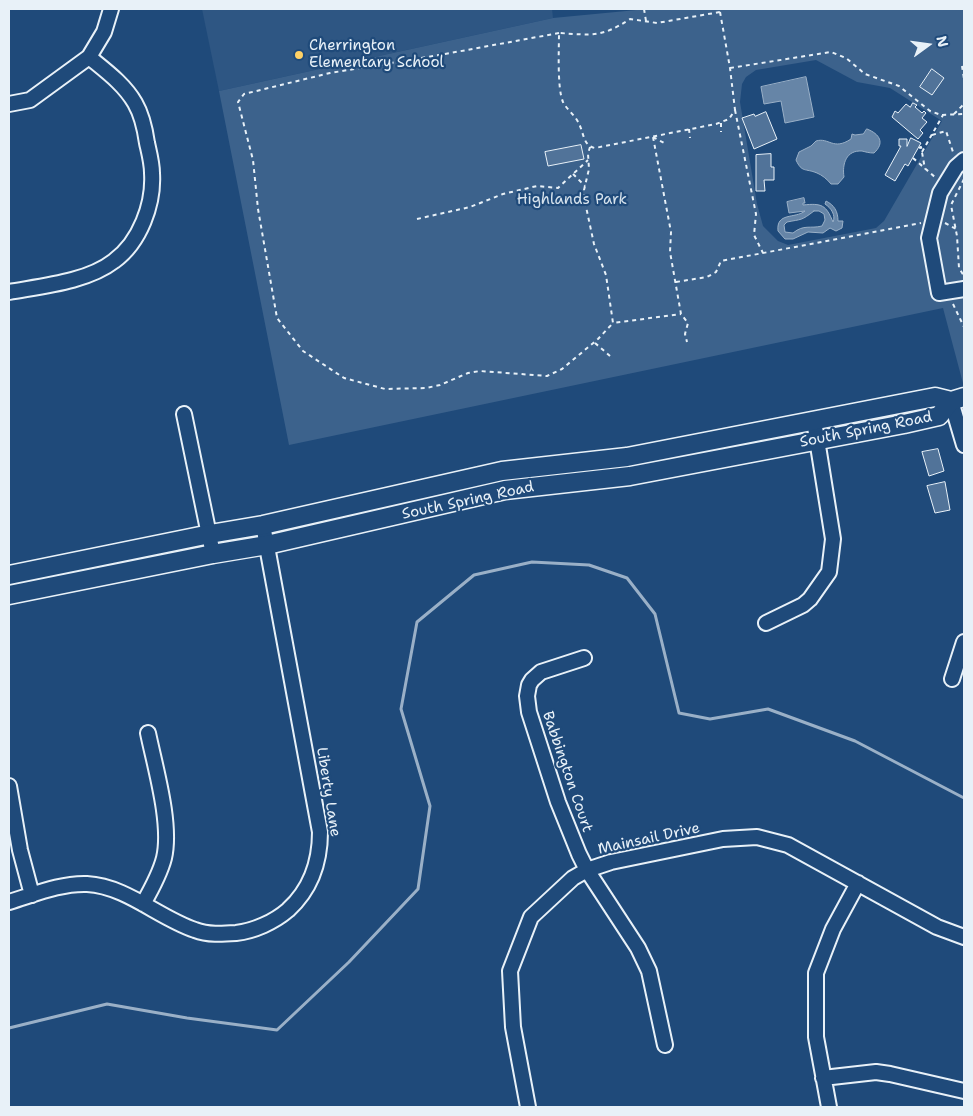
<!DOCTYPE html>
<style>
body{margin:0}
#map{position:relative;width:973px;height:1116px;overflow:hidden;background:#1f4a7a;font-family:"Shantell Sans",sans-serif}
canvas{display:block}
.frame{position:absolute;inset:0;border:10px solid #e8f1f8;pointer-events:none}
.north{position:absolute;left:903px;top:20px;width:50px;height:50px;-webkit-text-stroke:4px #1f4a7a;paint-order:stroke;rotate:76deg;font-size:14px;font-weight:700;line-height:20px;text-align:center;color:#e8f1f8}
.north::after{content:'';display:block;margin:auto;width:18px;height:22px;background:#e8f1f8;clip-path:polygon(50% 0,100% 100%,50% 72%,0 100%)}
</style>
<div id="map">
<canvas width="973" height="1116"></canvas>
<div class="frame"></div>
<div class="north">N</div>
</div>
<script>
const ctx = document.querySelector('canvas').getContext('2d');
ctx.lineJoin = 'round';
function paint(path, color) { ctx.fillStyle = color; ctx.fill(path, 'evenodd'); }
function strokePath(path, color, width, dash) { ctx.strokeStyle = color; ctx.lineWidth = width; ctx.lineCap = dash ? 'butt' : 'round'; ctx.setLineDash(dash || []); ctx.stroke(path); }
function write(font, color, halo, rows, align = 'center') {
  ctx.font = font + ' "Shantell Sans",sans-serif'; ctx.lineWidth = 4.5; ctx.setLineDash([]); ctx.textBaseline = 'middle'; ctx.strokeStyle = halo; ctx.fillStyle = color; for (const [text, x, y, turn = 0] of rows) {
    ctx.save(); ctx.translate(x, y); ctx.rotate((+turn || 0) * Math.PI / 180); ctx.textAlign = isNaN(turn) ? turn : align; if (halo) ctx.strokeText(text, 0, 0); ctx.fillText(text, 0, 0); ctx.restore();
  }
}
paint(new Path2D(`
 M202,9H552L553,18L219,91Z`), '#2e5683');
paint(new Path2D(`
 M647,9H964V387L943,308L289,445L219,91L553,18ZM816,60L857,82L890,88L942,121L884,221L876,228L788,245L778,241L763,226L757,204L740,102L742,84L746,77L756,70Z`), '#3c628c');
const water = new Path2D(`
 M806,77L814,117L785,123L781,101L764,104L761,87Z
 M867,129C880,134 885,143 874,153C869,153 866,152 862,151C846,150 842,164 844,177L838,184H831C827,179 822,175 817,173C805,168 802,173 796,160L799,152L811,146L816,141C829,137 833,151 851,139L852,134L855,135L863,134Z
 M804,198L805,203H803V205C822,203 826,205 833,222C836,215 831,208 825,204L826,201C834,205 838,211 838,221H843L842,228L836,231L830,228L823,233L808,232L793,239H785L778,231C776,212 795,219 805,211L789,213L787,202ZM814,211H819L824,214L825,220L822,226C810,229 804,224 793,233L785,232L784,225L787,222C802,219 801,221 814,211Z`);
paint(water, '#6685a7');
strokePath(water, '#9ab0c7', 1);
strokePath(new Path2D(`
 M9,1028L107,1004L187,1018L277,1030L349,962L418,889L430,806L401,709L417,622L474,575L532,562L589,565L627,578L655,614L679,713L710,719L768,709L855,741L964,798`), '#9ab0c7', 3);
const building = new Path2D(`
 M932,69L944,78L932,95L920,87Z
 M913,103L917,105L915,107L922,113L924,111L926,113L922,118L927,122L920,130L923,133L918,139L892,117L895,111L898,113L906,104L910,107Z
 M766,112L777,139L754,149L742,118L754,114L755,116Z
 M911,138L921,143L908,166L905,164L895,181L885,175L901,146H899V139H907V146Z
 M581,145L584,159L548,166L545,152Z
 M771,154V167H774V180H764L765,191H756V155Z
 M938,449L944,471L929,476L922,452Z
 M945,482L950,510L935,513L927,486Z`);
paint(building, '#517399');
strokePath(building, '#e8f1f8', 1);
const minor = new Path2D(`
 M9,104L30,100L89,57L104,32L111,9
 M964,160L956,167L940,193L929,238L939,293L964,289
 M9,292C42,286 87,282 114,261C140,242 154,204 152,173C152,163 149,152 147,143C145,129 142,115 135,103C124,84 106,71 89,57
 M951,401L964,445
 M184,414L213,554
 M766,623L803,605L810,599L829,572L833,539L814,421
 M584,658L541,672L532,680L529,685L527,696L529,712L558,802L579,854L587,870L638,948L649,971L665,1045
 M952,679L964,642
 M9,786L20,850L32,895
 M9,902C33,895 60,883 87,884C126,886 159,918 195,930C208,935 222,934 236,933C254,931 274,922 288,910C311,889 320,862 320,832L263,525
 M143,904C151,890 160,874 164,858C172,824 155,767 148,733
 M823,1078L876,1072L890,1074L964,1091
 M528,1107L513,1027L510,971L531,917L573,878L587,870L611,862L723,839L757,837L788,845L937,927L964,937
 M829,1107L816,1037V973L833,929L858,883`);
const major = new Path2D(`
 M9,575L210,534L263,525L502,471L627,457L935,397L951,401
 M9,595L213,554L267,545L505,490L630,476L904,424L939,416L951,401L964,397`);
strokePath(minor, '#e8f1f8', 18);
strokePath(major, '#e8f1f8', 21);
strokePath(new Path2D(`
 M644,9L646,21
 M720,12L730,68L735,110L729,119L716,124L595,148C583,146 584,133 579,124C576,116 567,110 563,102C557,88 559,49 559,33C592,35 601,38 630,19L657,23Z
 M559,33L445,54L330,73L244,94L238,102L253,160L258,209L277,318L303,351L344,378L385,389L426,388L440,385L468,373L480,371L547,376L562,369L598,339L613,323
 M962,66L964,79
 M730,68L831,52L846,58L865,74L899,86L930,111L941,115L964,114
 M735,110L756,214L754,235L763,253
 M954,114L964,104
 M721,123V132
 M689,129L690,138
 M932,135L946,131L954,155
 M653,137L671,232L670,252L681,314L688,323L685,334L687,342
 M653,137L664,143
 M590,147L588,154L589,169L584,190L585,202L594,244L606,275L613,323L681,314
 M919,148L921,147L925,169
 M922,152L943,115
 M913,158L936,178
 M573,174L585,186
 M964,179L951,205L957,236L959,268L964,276
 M417,219L470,207L503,194L537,186L558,188L588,160
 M945,223L956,229
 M676,282L707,277L716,272L721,261L921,223
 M953,304L964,327
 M595,343L610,356`), '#e8f1f8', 2, [4, 4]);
strokePath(minor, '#1f4a7a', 14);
strokePath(major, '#1f4a7a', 18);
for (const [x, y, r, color] of [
 [299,55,5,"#ffd166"]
]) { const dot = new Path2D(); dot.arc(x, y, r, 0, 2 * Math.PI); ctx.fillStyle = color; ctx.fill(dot); strokePath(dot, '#1f4a7a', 2); }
write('15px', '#e8f1f8', '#1f4a7a', [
 ["Cherrington",309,46],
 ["Elementary School",309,63]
], 'left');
write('15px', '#d7e3ed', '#1f4a7a', [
 ["Highlands Park",572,200]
]);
write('15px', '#e8f1f8', '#1f4a7a', [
 ["South Spring Road",866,430,-11],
 ["South Spring Road",468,501,-12],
 ["Babbington Court",567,772,71],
 ["Liberty Lane",328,792,81],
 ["Mainsail Drive",649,839,-12]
]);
</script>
